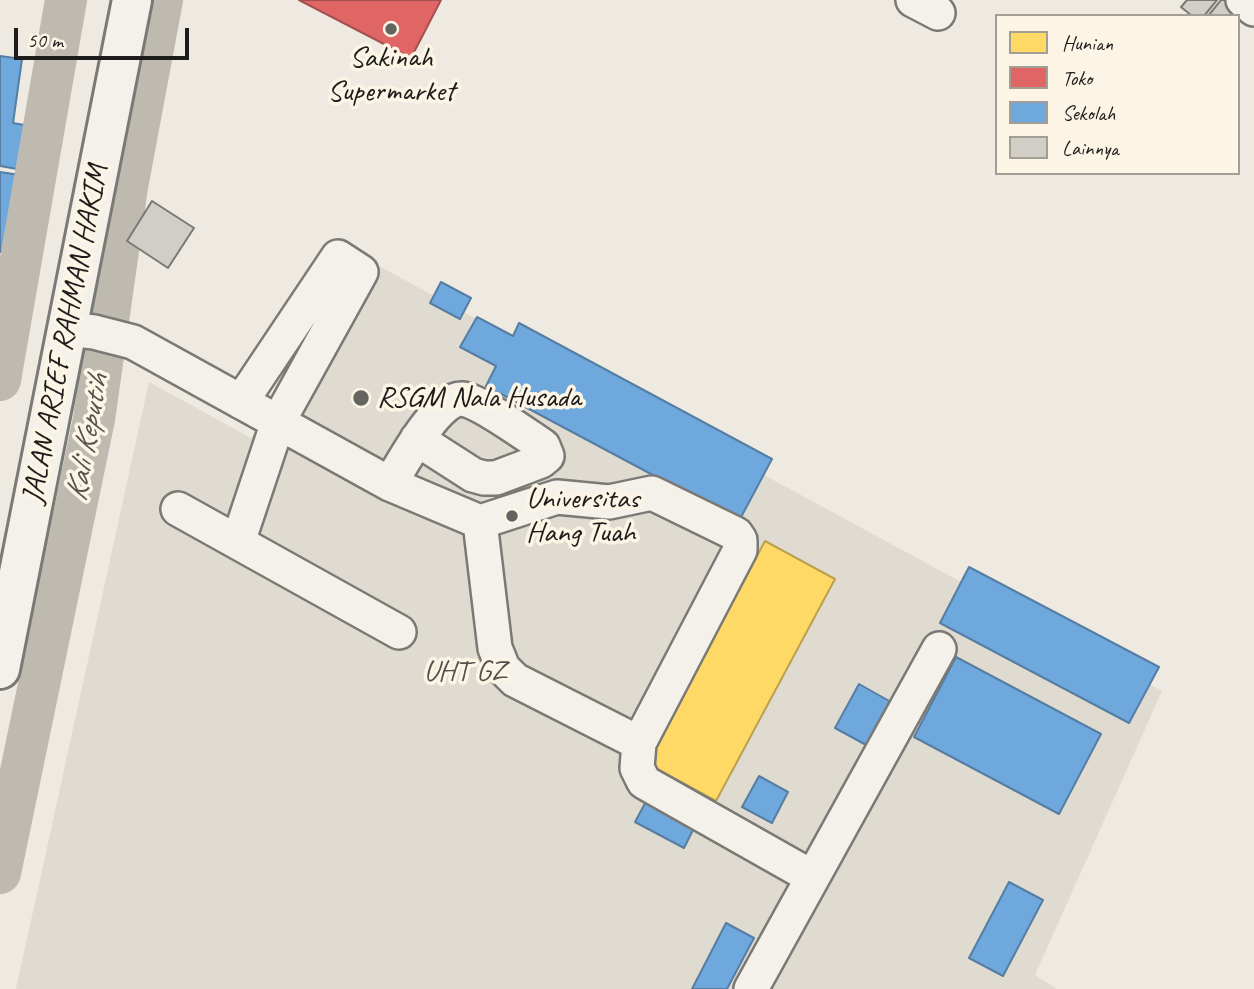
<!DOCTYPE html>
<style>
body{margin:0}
#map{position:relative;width:1254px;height:989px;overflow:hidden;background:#eeeae2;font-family:Caveat,sans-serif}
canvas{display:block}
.legend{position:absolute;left:995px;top:14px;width:245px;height:161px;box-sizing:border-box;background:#fcf5e5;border:2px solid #a29e95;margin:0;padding:9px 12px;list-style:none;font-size:21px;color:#1c1c1c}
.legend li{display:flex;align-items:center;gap:14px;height:35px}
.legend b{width:35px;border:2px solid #a29e95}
.scale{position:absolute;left:14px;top:28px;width:175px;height:32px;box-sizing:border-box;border:4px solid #1c1c1c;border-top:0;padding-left:9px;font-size:21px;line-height:24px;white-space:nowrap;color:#1c1c1c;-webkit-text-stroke:5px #fcf5e5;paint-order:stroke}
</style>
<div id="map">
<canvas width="1254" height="989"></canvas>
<ul class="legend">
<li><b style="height:19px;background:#ffd966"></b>Hunian</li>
<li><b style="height:19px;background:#e06666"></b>Toko</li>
<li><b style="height:19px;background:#6fa8dc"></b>Sekolah</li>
<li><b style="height:19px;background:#d1cec8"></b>Lainnya</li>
</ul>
<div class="scale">50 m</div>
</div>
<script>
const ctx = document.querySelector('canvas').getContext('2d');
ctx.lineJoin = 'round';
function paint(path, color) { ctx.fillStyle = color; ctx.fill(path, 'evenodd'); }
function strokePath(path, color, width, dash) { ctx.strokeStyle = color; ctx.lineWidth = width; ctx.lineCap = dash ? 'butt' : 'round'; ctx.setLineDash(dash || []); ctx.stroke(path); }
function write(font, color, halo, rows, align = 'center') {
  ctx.font = font + ' Caveat,sans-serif'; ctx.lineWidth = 7; ctx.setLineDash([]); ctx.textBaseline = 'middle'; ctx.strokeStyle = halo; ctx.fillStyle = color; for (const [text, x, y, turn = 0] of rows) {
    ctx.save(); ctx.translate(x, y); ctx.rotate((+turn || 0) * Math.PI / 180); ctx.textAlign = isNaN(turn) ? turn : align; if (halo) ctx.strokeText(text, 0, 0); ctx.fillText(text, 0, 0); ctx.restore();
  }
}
paint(new Path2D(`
 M366,259L1162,691L1035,975L1057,989H16L149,382L251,438Z`), '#dfdbd0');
const homes = new Path2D(`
 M765,541L835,579L716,801L646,763Z`);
paint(homes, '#ffd966');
strokePath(homes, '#bba050', 2);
const shops = new Path2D(`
 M299,0H441L411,58Z`);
paint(shops, '#e06666');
strokePath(shops, '#a55050', 2);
const schools = new Path2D(`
 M0,56L22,59L13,123L30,126L23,170L0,166Z
 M0,172L20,175L8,253L0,252Z
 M441,282L471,298L460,319L430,303Z
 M477,317L513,336L519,323L772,459L739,521L486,386L496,366L460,347Z
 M969,567L1159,667L1129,723L940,623Z
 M956,657L1101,734L1059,814L914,737Z
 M859,684L891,702L868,746L835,728Z
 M759,776L788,792L772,823L742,807Z
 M650,794L698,820L684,848L635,822Z
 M1009,882L1043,900L1003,976L969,958Z
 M726,923L754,938L727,989H692Z`);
paint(schools, '#6fa8dc');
strokePath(schools, '#567ea2', 2);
strokePath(new Path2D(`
 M0,380L66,0
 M0,873L94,419L127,187L162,0`), '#bebab0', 42);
const building = new Path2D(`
 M1187,0H1217L1204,16H1192L1181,7Z
 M1221,0H1233L1241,7L1234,16H1208Z
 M152,201L194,228L168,268L127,241Z`);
paint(building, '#d1cec8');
strokePath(building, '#7a7975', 2);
const minor = new Path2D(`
 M913,0L938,13
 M1243,0L1254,9
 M67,329L94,332L133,342L390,484L480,522L557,497L609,502L652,493L736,534L740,540V550L639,743L637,768L644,782L812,877
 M390,484C402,464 438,397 462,399C480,401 526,435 543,446L547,456L541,461L496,478H484L473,475L417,439
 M178,509L399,632
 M480,522L495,648L503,668L515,680L639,743
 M238,542L278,422L361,272L338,257L241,402
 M751,989L939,649`);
const major = new Path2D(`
 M0,669L132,0`);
strokePath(minor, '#7a7975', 38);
strokePath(major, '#7a7975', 44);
strokePath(minor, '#f4f1ea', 33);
strokePath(major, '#f4f1ea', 38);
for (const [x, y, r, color] of [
 [391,29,7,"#666461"],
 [361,398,9,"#666461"],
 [512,516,7,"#666461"]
]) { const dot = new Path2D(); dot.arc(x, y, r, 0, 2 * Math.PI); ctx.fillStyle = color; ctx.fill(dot); strokePath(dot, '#fcf5e5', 2.5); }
write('30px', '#1c1c1c', '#fcf5e5', [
 ["Sakinah",391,58,"center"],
 ["Supermarket",391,92,"center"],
 ["RSGM Nala Husada",377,398],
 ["Universitas",526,499],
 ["Hang Tuah",526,533]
], 'left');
write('30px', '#1c1c1c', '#fcf5e5', [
 ["JALAN ARIEF RAHMAN HAKIM",66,334,-79]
]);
write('30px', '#53514e', '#fcf5e5', [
 ["UHT GZ",465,672]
]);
write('italic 32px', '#55534f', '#fcf5e5', [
 ["Kali Keputih",88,438,-80]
]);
</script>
